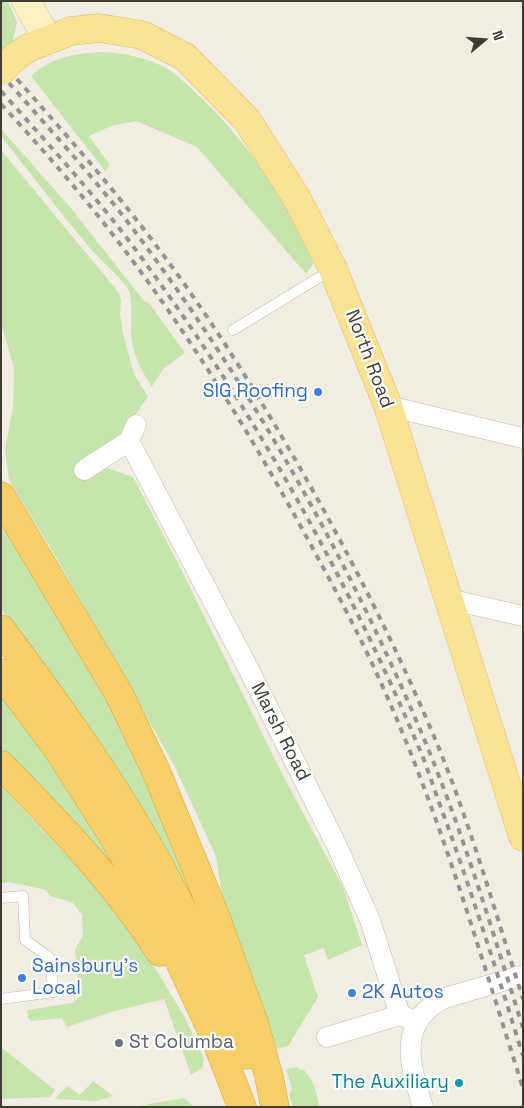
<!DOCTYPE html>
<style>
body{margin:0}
#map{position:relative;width:524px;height:1108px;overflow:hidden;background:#f1ede3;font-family:"Space Grotesk",sans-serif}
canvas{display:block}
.frame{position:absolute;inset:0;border:2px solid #423d34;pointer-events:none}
.north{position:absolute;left:459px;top:15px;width:50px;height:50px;-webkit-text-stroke:4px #fff;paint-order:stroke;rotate:72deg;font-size:14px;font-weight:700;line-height:20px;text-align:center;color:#423d34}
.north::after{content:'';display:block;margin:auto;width:18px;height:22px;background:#423d34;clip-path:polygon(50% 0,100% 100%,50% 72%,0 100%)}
</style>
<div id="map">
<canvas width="524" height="1108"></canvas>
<div class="frame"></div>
<div class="north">N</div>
</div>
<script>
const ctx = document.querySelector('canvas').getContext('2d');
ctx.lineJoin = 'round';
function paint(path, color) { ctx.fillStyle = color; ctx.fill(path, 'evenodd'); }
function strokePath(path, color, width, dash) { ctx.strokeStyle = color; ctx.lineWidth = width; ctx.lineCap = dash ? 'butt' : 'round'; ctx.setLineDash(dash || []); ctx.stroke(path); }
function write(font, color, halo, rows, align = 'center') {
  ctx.font = font + ' "Space Grotesk",sans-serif'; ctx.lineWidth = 4.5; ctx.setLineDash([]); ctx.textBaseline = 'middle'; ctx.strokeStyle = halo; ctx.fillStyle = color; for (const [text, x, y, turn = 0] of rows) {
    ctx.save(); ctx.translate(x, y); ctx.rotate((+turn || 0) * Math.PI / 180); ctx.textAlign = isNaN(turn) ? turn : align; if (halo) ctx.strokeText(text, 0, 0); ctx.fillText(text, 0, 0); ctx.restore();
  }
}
paint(new Path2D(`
 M1,1H8L17,22L12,44L1,51Z
 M104,52C126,54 146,57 166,68C178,75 188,85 198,95C228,123 250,151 273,186C289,211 303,236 313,264L306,274L197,147L136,121L111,126L89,136L110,165L105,171L31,76C51,57 77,53 104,52Z
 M1,129L70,207L144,301L149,303L185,353L163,369L152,387C143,373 135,359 132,342C130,328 134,299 128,289C117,274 101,261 89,247C59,211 30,173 1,136Z
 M1,150L119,293L121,300L120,314L123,333L134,374L148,397L119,437L104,467L133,477L181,569L279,768L343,887L362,945L328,960L324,948L304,955L318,997L288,1046L277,1049L222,895L216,856L174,765L58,561L9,480L5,449L13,407L14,369L4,333L1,326Z
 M1,518L99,678L195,892L189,896L42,663L1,609Z
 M1,691L84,811L120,874L75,829L77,825L1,749Z
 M1,786L123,915L184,1016L204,1059L202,1068L191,1075L164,999L111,1012L67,1027L62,1018L32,1021L28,1018L27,1010L72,1003L79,997L75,950L83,935L82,915L73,903L50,896L46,890L9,882L1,884Z
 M1,1047L55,1090L50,1097L1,1099Z
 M297,1067L300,1070L303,1069C313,1079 317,1092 319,1107H293L289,1095L292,1089L286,1069Z
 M93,1081L113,1096L96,1101L56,1099L58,1095L68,1086L80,1095Z
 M184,1098L194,1107H133Z`), '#c8e4ad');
const lane = new Path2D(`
 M233,330L333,269
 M1,898L23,896L25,940L49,957L54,992L1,999`);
const street = new Path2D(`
 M388,406L523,438
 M129,441L247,666L336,844L370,920L400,1015L418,1022
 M84,470L129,441L136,425
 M448,599L523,616
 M327,1037L400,1015
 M423,1107C410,1066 396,1021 445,998L523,975`);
const secondary = new Path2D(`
 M26,1L48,40`);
const primary = new Path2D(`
 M15,57L28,48L71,31L99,28L142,35L185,57L247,120L296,197L333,269L388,406L523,837`);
const highway = new Path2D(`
 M1,496L119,694L156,771L215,915L255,1026L269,1077L275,1107
 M1,629C48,692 94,755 135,823C178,894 216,978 247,1055
 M1,673L57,748L111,833L157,913L216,1040L242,1107
 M1,765C58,823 116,883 160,952`);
strokePath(lane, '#beb8a9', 11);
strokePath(street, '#beb8a9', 21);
strokePath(secondary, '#cfc295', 29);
strokePath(primary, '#ddbf65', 29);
strokePath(highway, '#d5a439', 29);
strokePath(lane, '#fff', 10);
strokePath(street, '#fff', 20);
strokePath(secondary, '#fcf1c2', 28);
strokePath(primary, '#f9e293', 28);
strokePath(highway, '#f7cf68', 28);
strokePath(new Path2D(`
 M1,61C54,121 107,180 155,244C206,311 250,382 292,454C347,549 396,645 438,746C472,829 496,915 523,999
 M1,74C52,132 105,189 150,252C261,403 358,578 429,751C466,842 494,936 523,1028
 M1,91C49,145 98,198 141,257C253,409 349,581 422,755C431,778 438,801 447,824C474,900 499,978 523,1056
 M1,104C48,155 94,208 135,264C201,353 259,449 312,547C336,591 360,636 381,683C440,813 479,951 523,1088`), '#939393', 4, [6, 6]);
const primaryBridge = new Path2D(`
 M1,71L15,57`);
strokePath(primaryBridge, '#ddbf65', 29, []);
strokePath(primaryBridge, '#f9e293', 28);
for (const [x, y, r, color] of [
 [318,392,5,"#3f7fe0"],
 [22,978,5,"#3f7fe0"],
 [352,993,5,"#3f7fe0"],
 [119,1043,5,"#6b7280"],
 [459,1083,5,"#0f9aa8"]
]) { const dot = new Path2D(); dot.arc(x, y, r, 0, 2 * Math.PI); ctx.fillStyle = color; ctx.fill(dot); strokePath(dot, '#fff', 2); }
write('19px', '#423d34', '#fff', [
 ["North Road",369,359,69],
 ["Marsh Road",280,732,63]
]);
write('19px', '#366cbe', '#fff', [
 ["SIG Roofing",308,392,"right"],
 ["Sainsbury's",32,967],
 ["Local",32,989],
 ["2K Autos",362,993]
], 'left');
write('19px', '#5b616d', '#fff', [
 ["St Columba",129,1043]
], 'left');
write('19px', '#0d838f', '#fff', [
 ["The Auxiliary",449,1083]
], 'right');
</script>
